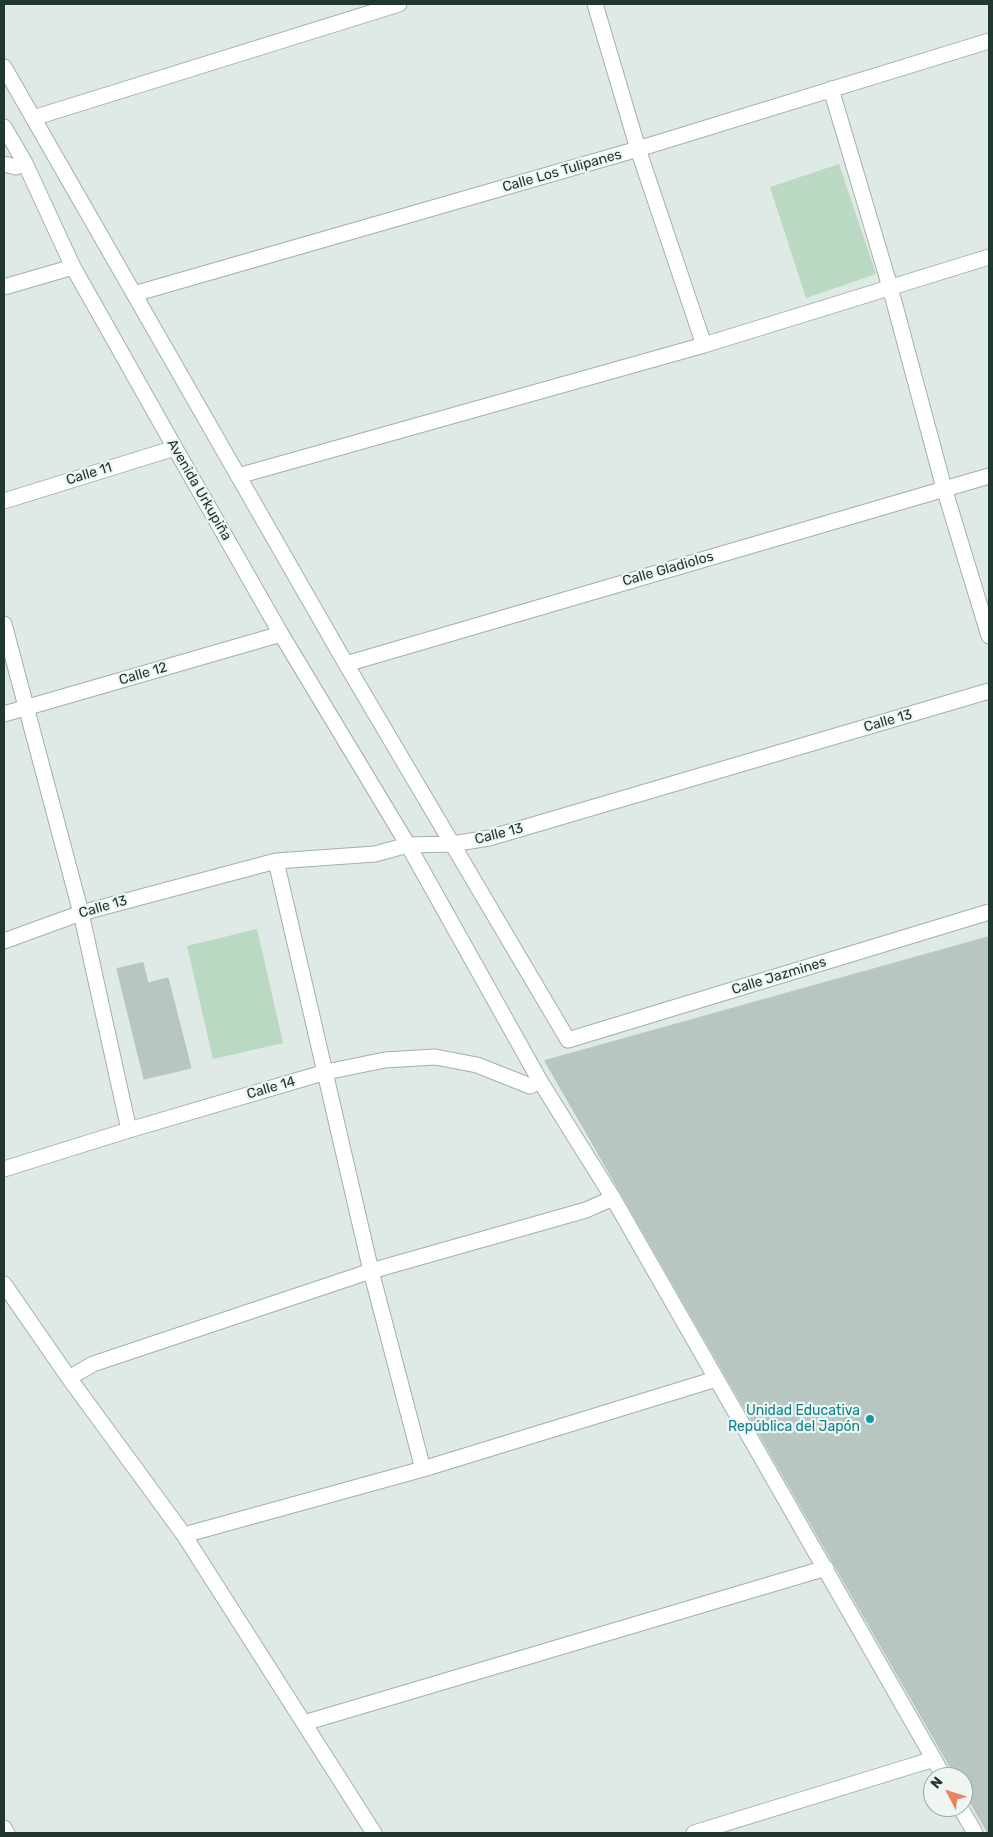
<!DOCTYPE html>
<meta charset="utf-8">
<style>
body{margin:0}
#map{position:relative;width:993px;height:1837px;overflow:hidden;background:#dfe9e5;font-family:Rubik,sans-serif}
canvas{display:block}
.frame{position:absolute;inset:0;border:5px solid #213732;pointer-events:none}
.north{position:absolute;left:923px;top:1767px;width:50px;height:50px;box-sizing:border-box;background:#eff6f2;border:1px solid #9daaa5;border-radius:50%;rotate:310deg;font-size:14px;font-weight:700;line-height:20px;text-align:center;color:#213732}
.north::after{content:'';display:block;margin:auto;width:18px;height:22px;background:#e8845e;clip-path:polygon(50% 0,100% 100%,50% 72%,0 100%)}
</style>
<div id="map">
<canvas width="993" height="1837"></canvas>
<div class="frame"></div>
<div class="north">N</div>
</div>
<script>
const ctx = document.querySelector('canvas').getContext('2d');
ctx.lineJoin = 'round';
function paint(path, color) { ctx.fillStyle = color; ctx.fill(path, 'evenodd'); }
function strokePath(path, color, width, dash) { ctx.strokeStyle = color; ctx.lineWidth = width; ctx.lineCap = dash ? 'butt' : 'round'; ctx.setLineDash(dash || []); ctx.stroke(path); }
function write(font, color, halo, rows, align = 'center') {
  ctx.font = font + ' Rubik,sans-serif'; ctx.lineWidth = 4.5; ctx.setLineDash([]); ctx.textBaseline = 'middle'; ctx.strokeStyle = halo; ctx.fillStyle = color; for (const [text, x, y, turn = 0] of rows) {
    ctx.save(); ctx.translate(x, y); ctx.rotate((+turn || 0) * Math.PI / 180); ctx.textAlign = isNaN(turn) ? turn : align; if (halo) ctx.strokeText(text, 0, 0); ctx.fillText(text, 0, 0); ctx.restore();
  }
}
paint(new Path2D(`
 M839,164L876,274L806,298L770,187Z
 M257,929L283,1043L213,1059L187,946Z`), '#b9d9c2');
const building = new Path2D(`
 M989,937V1833H988L963,1790V1777H956L545,1061Z
 M143,963L148,983L168,978L191,1068L144,1079L117,969Z`);
paint(building, '#b7c6c1');
strokePath(building, '#b2c2bc', 1);
const lane = new Path2D(`
 M81,913L129,1130`);
const street = new Path2D(`
 M595,4L638,149L704,345
 M4,67L346,664L568,1040L989,912
 M831,89L890,287L944,488L989,636
 M33,118L399,4
 M4,127L25,163L73,267L175,448L281,634L408,845L540,1081L613,1198L944,1777
 M4,164L16,167L25,163
 M4,287L73,267
 M134,294L638,149L989,41
 M238,476L704,345L989,257
 M4,501L175,448
 M4,624L81,913
 M346,664L989,476
 M4,714L281,634
 M276,861L371,1271L423,1469
 M4,941L81,913L276,861L375,854L408,845L452,844L489,838L989,691
 M4,1169L129,1130L326,1072L385,1060L435,1057L477,1065L530,1086L540,1081
 M4,1284L69,1378L184,1535L374,1833
 M69,1378L93,1364L371,1271L586,1210L613,1198
 M184,1535L423,1469L716,1379
 M304,1723L826,1568
 M960,1807L975,1833
 M4,1828L7,1833
 M694,1833L934,1759`);
strokePath(lane, '#a2b0ac', 17);
strokePath(street, '#a2b0ac', 17);
strokePath(lane, '#fff', 15);
strokePath(street, '#fff', 15);
for (const [x, y, r, color] of [
 [870,1419,5,"#0f9aa8"]
]) { const dot = new Path2D(); dot.arc(x, y, r, 0, 2 * Math.PI); ctx.fillStyle = color; ctx.fill(dot); strokePath(dot, '#eff6f2', 2); }
write('14px', '#213732', '#eff6f2', [
 ["Calle Los Tulipanes",562,171,-16],
 ["Calle 11",89,474,-17],
 ["Avenida Urkupiña",199,490,60],
 ["Calle Gladiolos",668,569,-16],
 ["Calle 12",143,674,-16],
 ["Calle 13",888,721,-16],
 ["Calle 13",499,834,-14],
 ["Calle 13",103,907,-16],
 ["Calle Jazmines",779,976,-17],
 ["Calle 14",271,1088,-16]
]);
write('14px', '#0d838f', '#eff6f2', [
 ["Unidad Educativa",860,1411],
 ["República del Japón",860,1427]
], 'right');
</script>
